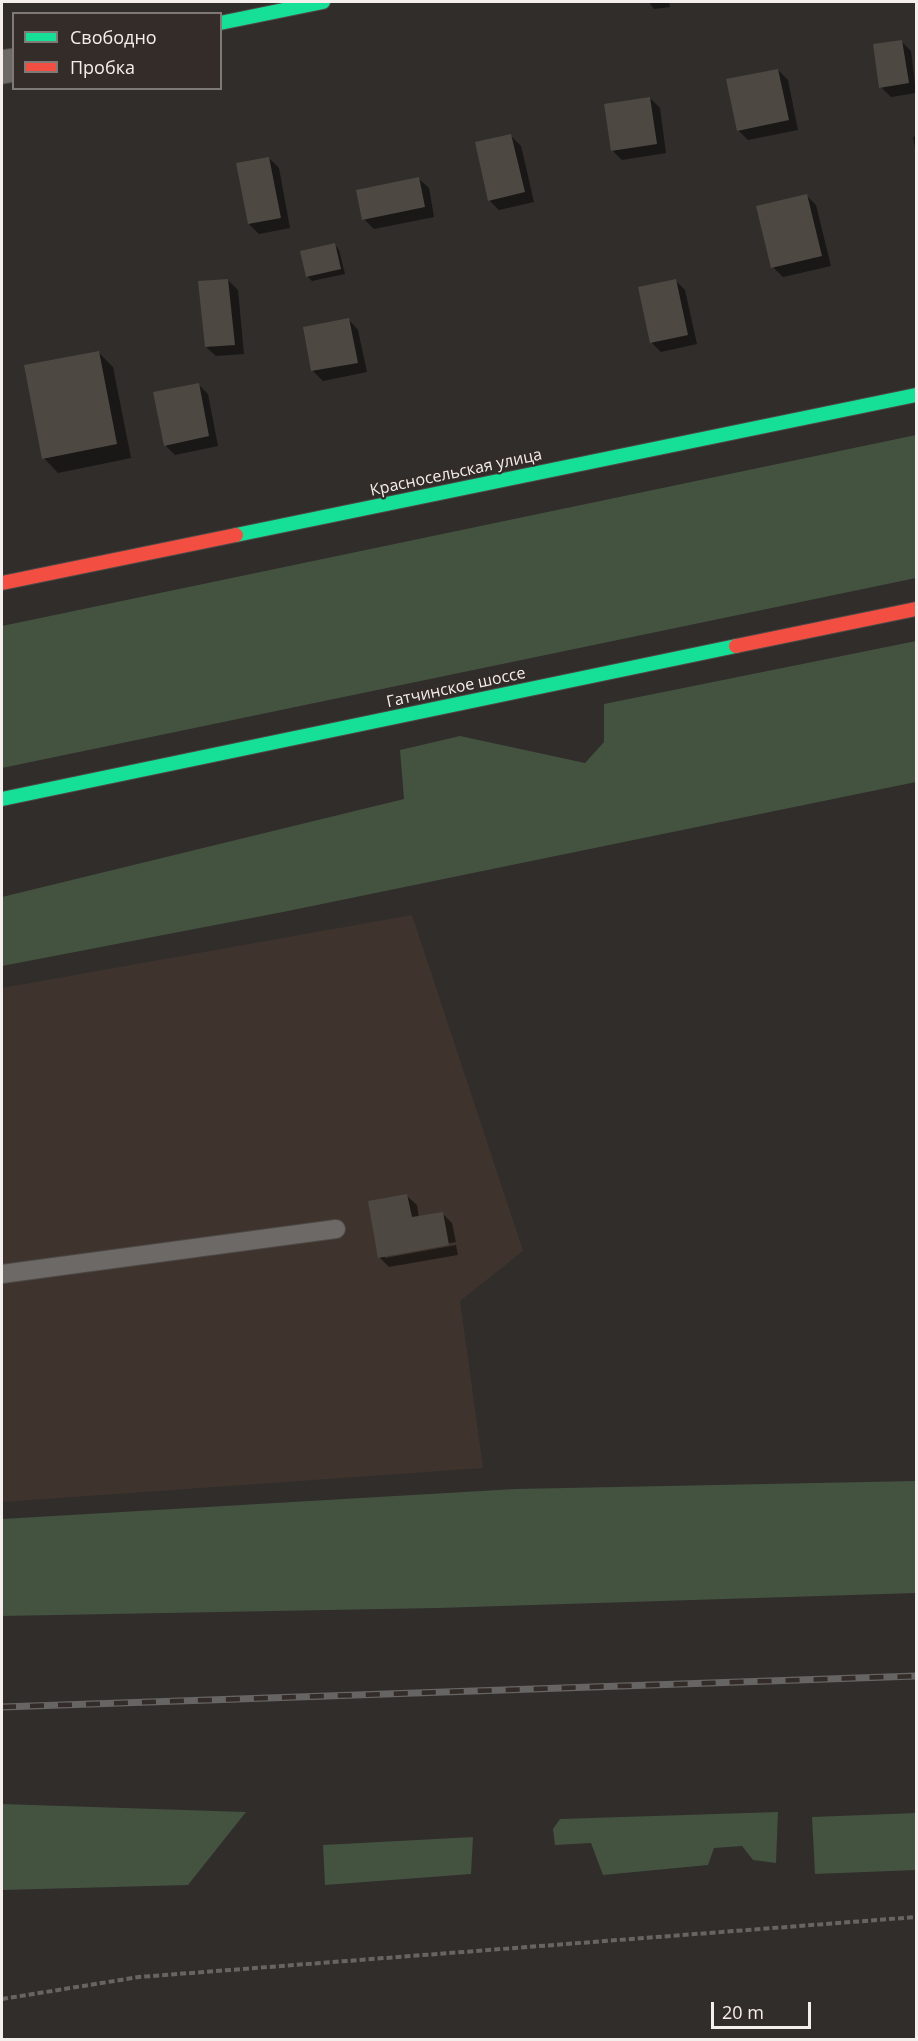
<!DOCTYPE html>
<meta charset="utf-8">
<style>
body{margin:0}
#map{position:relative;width:918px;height:2041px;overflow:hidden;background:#302d2b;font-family:"Open Sans",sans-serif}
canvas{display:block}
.frame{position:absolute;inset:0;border:3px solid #f4efec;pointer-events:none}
.legend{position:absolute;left:12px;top:12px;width:210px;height:78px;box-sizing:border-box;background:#332c28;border:2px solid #807a76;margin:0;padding:8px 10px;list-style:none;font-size:18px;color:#f4efec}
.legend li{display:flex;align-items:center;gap:12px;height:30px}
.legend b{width:30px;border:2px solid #807a76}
.scale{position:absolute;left:711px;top:2002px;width:100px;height:27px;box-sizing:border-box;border:3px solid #f4efec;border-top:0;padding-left:8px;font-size:18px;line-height:21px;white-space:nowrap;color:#f4efec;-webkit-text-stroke:4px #332c28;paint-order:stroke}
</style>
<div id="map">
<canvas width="918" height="2041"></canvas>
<div class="frame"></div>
<ul class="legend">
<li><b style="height:8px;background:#16e098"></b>Свободно</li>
<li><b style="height:8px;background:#f24e42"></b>Пробка</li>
</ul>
<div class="scale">20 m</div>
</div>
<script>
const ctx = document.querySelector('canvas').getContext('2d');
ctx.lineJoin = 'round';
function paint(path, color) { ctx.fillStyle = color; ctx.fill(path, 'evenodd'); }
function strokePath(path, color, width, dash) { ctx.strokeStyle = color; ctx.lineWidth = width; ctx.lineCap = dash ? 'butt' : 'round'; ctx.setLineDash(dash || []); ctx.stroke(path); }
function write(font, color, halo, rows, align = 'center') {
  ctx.font = font + ' "Open Sans",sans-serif'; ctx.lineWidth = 4.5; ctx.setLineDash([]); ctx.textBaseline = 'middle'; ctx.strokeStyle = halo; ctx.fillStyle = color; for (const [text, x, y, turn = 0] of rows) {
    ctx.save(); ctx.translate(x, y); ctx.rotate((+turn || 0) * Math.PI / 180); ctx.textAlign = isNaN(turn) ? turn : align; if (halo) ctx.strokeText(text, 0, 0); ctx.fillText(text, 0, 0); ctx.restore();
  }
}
paint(new Path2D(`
 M412,915L523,1251L460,1301L483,1468L2,1502V988Z`), '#3f342d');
paint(new Path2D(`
 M916,435V578L2,768V626Z
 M916,641V782L283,912L2,966V897L404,799L400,750L460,736L585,763L604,742V704Z
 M916,1481V1593L438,1608L2,1616V1519L515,1489Z
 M2,1804L246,1812L188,1885L2,1890Z
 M778,1812L776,1863L753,1860L742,1846L714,1848L708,1865L603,1875L591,1843L555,1845L553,1829L560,1819Z
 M916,1813V1870L815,1874L812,1817Z
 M473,1837L471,1874L325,1885L323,1845Z`), '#445240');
paint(new Path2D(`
 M649,2H669L670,7L654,9Z
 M901,41L911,51L916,93L891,97L881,87Z
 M778,70L788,80L798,130L748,140L738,130Z
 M650,98L660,108L666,153L622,160L612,150Z
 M511,136L521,146L534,202L499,210L489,200Z
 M916,136V154L913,137Z
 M269,158L279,168L290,228L259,234L249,224Z
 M419,179L429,188L434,217L374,229L364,219Z
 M806,195L816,205L831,266L783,277L773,267Z
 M335,245L339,250L345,274L312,281L307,276Z
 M228,280L238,290L244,354L216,356L206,347Z
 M675,280L685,290L697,344L661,352L651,342Z
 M349,320L358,330L367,372L323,381L313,371L305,328Z
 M98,352L113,367L131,458L58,473L44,458Z
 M198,384L208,394L218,446L175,455L165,445Z
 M407,1196L417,1205L419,1218L442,1213L452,1223L456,1242L385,1255V1258L456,1245L458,1255L389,1267L379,1257Z`), '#0007');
paint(new Path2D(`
 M902,40L909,83L879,88L873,44Z
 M778,69L789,120L737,131L726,79Z
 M650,97L657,144L611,151L604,104Z
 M511,134L525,192L488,201L475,142Z
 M269,157L281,218L248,224L236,163Z
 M419,177L425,207L362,220L356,190Z
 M807,194L822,256L771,268L756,206Z
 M335,243L341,269L306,277L300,251Z
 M228,279L235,345L205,347L198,281Z
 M676,279L688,335L650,343L638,287Z
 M349,318L358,363L311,371L303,327Z
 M99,351L117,444L42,459L24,365Z
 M199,383L209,436L164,446L153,392Z
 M407,1194L412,1217L443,1212L449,1245L378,1258L368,1201Z`), '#4e4843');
const lane = new Path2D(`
 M2,1274L336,1229`);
const street = new Path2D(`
 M2,67L14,65`);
const fast = new Path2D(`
 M220,23L323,2
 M236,535L916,395
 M2,799L736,646`);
const jam = new Path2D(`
 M2,583L236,535
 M736,646L916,609`);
strokePath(lane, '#4d4947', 20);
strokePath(street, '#4d4947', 35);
strokePath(fast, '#4d4947', 16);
strokePath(jam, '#4d4947', 16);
strokePath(new Path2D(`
 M2,1999L139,1977L916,1917`), '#676462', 4, [6, 3]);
strokePath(lane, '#6c6967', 18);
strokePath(street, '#6c6967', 33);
strokePath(fast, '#16e098', 14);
strokePath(jam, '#f24e42', 14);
const rail = new Path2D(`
 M2,1707L916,1676`);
strokePath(rail, '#676564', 7);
strokePath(rail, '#332c28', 4.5, [14]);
write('16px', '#f4efec', '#332c28', [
 ["Красносельская улица",456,473,-12],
 ["Гатчинское шоссе",456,688,-12]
]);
</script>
